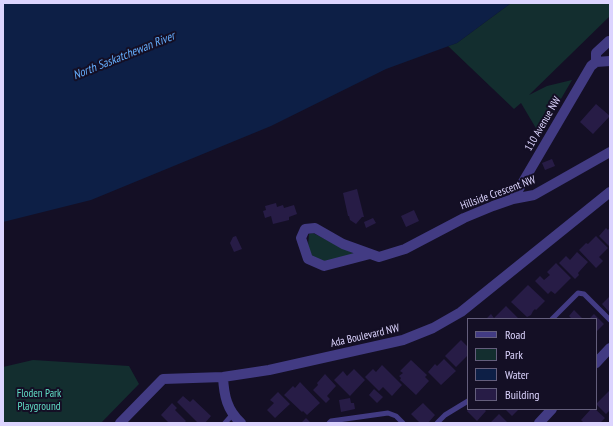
<!DOCTYPE html>
<style>
body{margin:0}
#map{position:relative;width:613px;height:426px;overflow:hidden;background:#140f25;font-family:"PT Sans Narrow",sans-serif}
canvas{display:block}
.frame{position:absolute;inset:0;border:4px solid #dcd4fe;pointer-events:none}
.legend{position:absolute;left:467px;top:318px;width:130px;height:92px;box-sizing:border-box;background:#140f25;border:1px solid #645e7c;margin:0;padding:5px 7px;list-style:none;font-size:12px;color:#dcd4fe}
.legend li{display:flex;align-items:center;gap:8px;height:20px}
.legend b{width:20px;border:1px solid #645e7c}
</style>
<div id="map">
<canvas width="613" height="426"></canvas>
<div class="frame"></div>
<ul class="legend">
<li><b style="height:5px;background:#423b83"></b>Road</li>
<li><b style="height:11px;background:#132e2f"></b>Park</li>
<li><b style="height:11px;background:#0d1f46"></b>Water</li>
<li><b style="height:11px;background:#271c46"></b>Building</li>
</ul>
</div>
<script>
const ctx = document.querySelector('canvas').getContext('2d');
ctx.lineJoin = 'round';
function paint(path, color) { ctx.fillStyle = color; ctx.fill(path, 'evenodd'); }
function strokePath(path, color, width, dash) { ctx.strokeStyle = color; ctx.lineWidth = width; ctx.lineCap = dash ? 'butt' : 'round'; ctx.setLineDash(dash || []); ctx.stroke(path); }
function write(font, color, halo, rows, align = 'center') {
  ctx.font = font + ' "PT Sans Narrow",sans-serif'; ctx.lineWidth = 4; ctx.setLineDash([]); ctx.textBaseline = 'middle'; ctx.strokeStyle = halo; ctx.fillStyle = color; for (const [text, x, y, turn = 0] of rows) {
    ctx.save(); ctx.translate(x, y); ctx.rotate((+turn || 0) * Math.PI / 180); ctx.textAlign = isNaN(turn) ? turn : align; if (halo) ctx.strokeText(text, 0, 0); ctx.fillText(text, 0, 0); ctx.restore();
  }
}
paint(new Path2D(`
 M511,3H610V16L529,95L547,86L572,80L540,135L521,103L514,109L448,46L457,43Z
 M313,233L357,255L325,262L312,257L308,247L309,234Z
 M33,360L129,366L139,384L101,423H3V367Z`), '#132e2f');
paint(new Path2D(`
 M3,3H511L457,43L386,69L271,126L91,200L3,222Z`), '#0d1f46');
paint(new Path2D(`
 M596,104L610,116L593,134L580,122Z
 M552,159L555,166L545,170L542,163Z
 M357,189L364,217H362L356,224L350,220L349,216H348L343,193Z
 M276,203L277,207L283,205L284,208L294,205L297,214L289,217V220L273,224L271,216L265,218L263,211L266,210L265,206Z
 M414,210L419,221L406,227L401,216Z
 M373,218L376,223L366,228L364,222Z
 M610,227V247L599,236L606,228L608,230Z
 M236,236L242,249L234,252L230,243L233,237Z
 M596,236L608,248L599,257L603,261L596,268L579,250L586,243L588,244Z
 M577,252L588,262L578,273L579,275L575,279L559,263L566,256L570,260Z
 M556,263L571,278L555,294L551,291L548,294L535,281L540,276L544,280L550,275L547,272Z
 M528,285L545,301L536,310L535,309L533,311L531,315L527,317L511,302Z
 M610,296V313L602,304Z
 M506,306L519,319H486L491,314L494,318Z
 M574,310L583,319H572L569,316Z
 M594,314L604,324L597,331L596,330V319H589Z
 M461,340L468,347V355L456,367L445,356Z
 M444,359L456,371L441,385L428,372L435,364L437,366Z
 M411,360L427,375L425,377L429,381L416,395L400,380L401,378L399,376L403,373L400,371Z
 M382,365L402,385L392,396L383,387L379,391L365,377L373,369L376,372Z
 M354,369L365,380L350,396L334,380L343,371L347,376Z
 M325,374L336,386L327,396L330,399L326,403L313,390L318,385L317,383L318,382Z
 M300,382L320,403L307,415L303,411L302,412L284,395L293,386L295,388Z
 M374,389L383,397L377,403L369,395Z
 M609,391L610,410L606,414L596,404Z
 M278,392L290,404L275,418L267,410L274,403L270,400Z
 M183,396L190,402L193,399L211,416L205,423H198L177,402Z
 M350,398L351,403H354L355,409L341,412L339,400Z
 M172,403L177,408L175,410L186,421L184,423H169L161,415Z
 M423,403L435,415L428,423H420L411,414Z
 M469,409H484L486,411L477,421L467,411Z
 M505,409H519L512,416Z
 M591,409H595L605,418L600,423H584L581,420Z
 M499,414L507,422L506,423H490Z
 M306,418L311,423H301Z`), '#271c46');
strokePath(new Path2D(`
 M552,319L578,293L584,294L610,320
 M225,423L232,415
 M329,423L331,421L388,413L396,416L403,423
 M437,423L445,415L468,401`), '#423b83', 5);
strokePath(new Path2D(`
 M596,62V53L609,41L610,42
 M513,199L591,66L596,62L610,61
 M370,254L324,266L308,259L301,238L305,229L315,228L343,244L379,257L405,249L464,218L493,206L513,199L534,195L610,152
 M596,363L610,348
 M223,377C224,396 227,410 241,423
 M120,423L163,379L223,377L269,370L403,340L433,328L461,312L610,192
 M539,423L552,409`), '#423b83', 10);
write('11px', '#dcd4fe', '#140f25', [
 ["110 Avenue NW",543,124,-60],
 ["Hillside Crescent NW",498,193,-20],
 ["Ada Boulevard NW",365,336,-13]
]);
write('11px', '#61ddc5', '#140f25', [
 ["Floden Park",39,394],
 ["Playground",39,407]
]);
write('italic 12px', '#65adfc', '#140f25', [
 ["North Saskatchewan River",124,56,-22]
]);
</script>
